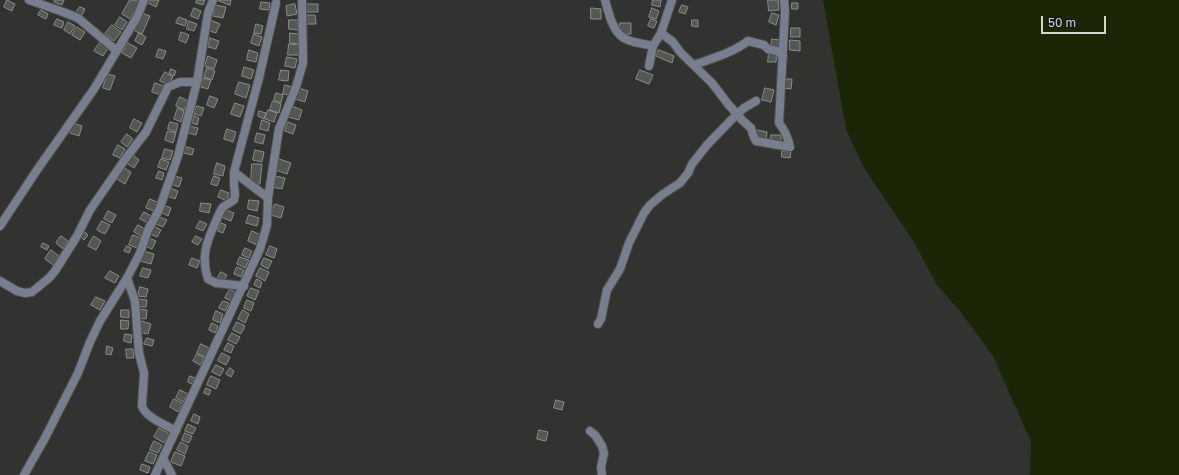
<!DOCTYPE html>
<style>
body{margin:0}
#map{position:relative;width:1179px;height:475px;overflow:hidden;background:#323330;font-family:"Golos Text",sans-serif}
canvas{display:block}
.scale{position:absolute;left:1041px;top:16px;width:65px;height:18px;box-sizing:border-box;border:2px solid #d3d4d2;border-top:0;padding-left:5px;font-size:12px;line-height:14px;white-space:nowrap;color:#d3d4d2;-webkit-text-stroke:3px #1a1b19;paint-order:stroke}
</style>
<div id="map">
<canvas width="1179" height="475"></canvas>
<div class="scale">50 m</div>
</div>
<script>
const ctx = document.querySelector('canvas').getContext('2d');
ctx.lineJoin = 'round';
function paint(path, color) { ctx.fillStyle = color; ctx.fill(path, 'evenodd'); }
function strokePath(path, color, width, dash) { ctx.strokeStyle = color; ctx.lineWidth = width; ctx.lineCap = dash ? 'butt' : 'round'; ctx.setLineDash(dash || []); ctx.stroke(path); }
paint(new Path2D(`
 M823,0H1179V475H1030L1031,442L993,356L959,310L937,285L914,242L864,168L846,129Z`), '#1a2605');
const building = new Path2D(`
 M7,0L15,4L12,11L4,7Z
 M55,0H64L62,5L54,2Z
 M130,0H141L130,19L122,14Z
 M150,0H159L156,7L148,3Z
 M197,0H205L203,5L196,3Z
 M217,0H231L230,5Z
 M653,0H661L660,7L652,5Z
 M768,0H778L779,10L769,11Z
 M261,2L270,3L269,10L260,9Z
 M792,3H798V9H792Z
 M295,4L297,14L287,16L286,6Z
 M307,4H318V12H307Z
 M216,5L226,7L223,18L213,16Z
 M682,5L688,7L685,14L679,12Z
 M80,7L85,9L81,17L75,14Z
 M194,8L201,11L198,19L191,16Z
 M591,8L601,9V19H591Z
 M652,8L659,11L656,19L649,17Z
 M41,10L48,14L46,19L38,15Z
 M142,13L150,16L142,34L135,31Z
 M772,13L779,15L776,25L769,22Z
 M306,15H315L316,24H306Z
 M120,17L127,22L122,30L115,25Z
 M179,17L187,20L185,26L176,23Z
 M57,19L64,22L62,28L54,25Z
 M651,19L657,21L654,28L648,26Z
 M210,20L220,24L216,33L206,30Z
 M289,20H298V30L289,29Z
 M692,20H698V27L692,26Z
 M189,21L197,24L194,31L187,29Z
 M68,22L75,26L70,34L64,30Z
 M620,23H631V34H620Z
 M256,24L263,26L261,34L254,33Z
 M112,25L121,32L114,41L105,34Z
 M77,27L85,32L80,40L72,35Z
 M791,28H800V37H791Z
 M181,32L189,35L186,43L179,40Z
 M139,33L146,37L142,45L135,41Z
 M290,33L299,34V44L290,43Z
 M254,34L262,37L259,46L251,43Z
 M210,38L219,41L216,49L208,47Z
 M772,39L779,40L778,49L771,48Z
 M790,40L800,41V51L790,50Z
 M101,41L109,47L103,56L94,51Z
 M128,43L137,48L131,58L122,53Z
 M289,44L299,45L298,55H288Z
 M159,49L166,51L163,59L156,57Z
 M249,50L258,53L256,62L247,60Z
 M659,50L674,56L672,63L656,56Z
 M769,53H777L776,62H768Z
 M208,56L217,60L214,69L205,66Z
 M287,57L297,59L295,68L285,66Z
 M244,67L254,70L251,79L242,76Z
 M207,68L215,71L212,80L204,77Z
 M171,69L176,71L174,76L169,74Z
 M281,70L289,71L288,81L279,80Z
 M640,70L653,75L649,84L636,79Z
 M165,72L173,77L168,85L160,81Z
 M108,74L115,76L110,90L103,88Z
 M203,78L211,80L208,89L201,87Z
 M784,79H792L791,89L784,88Z
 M239,82L250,85L246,98L235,94Z
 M155,83L164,86L161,95L152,92Z
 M285,85L292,87L289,95L283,94Z
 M299,88L308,91L305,102L295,99Z
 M765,88L774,90L771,102L762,100Z
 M276,93L283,95L281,103L274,100Z
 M210,96L218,99L214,108L207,105Z
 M180,97L188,101L184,110L176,106Z
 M273,101L281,104L279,113L270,110Z
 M235,103L244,106L240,117L231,114Z
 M197,106L204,108L201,116L194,114Z
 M292,106L302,110L299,120L288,117Z
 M178,108L184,111L181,122L174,119Z
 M268,110L277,113L274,122L265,119Z
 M259,111L266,113L264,119L258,116Z
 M194,116L199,118L197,125L192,123Z
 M134,119L142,123L137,132L130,128Z
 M262,120L270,123L268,131L260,129Z
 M170,122L178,124L176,132L168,129Z
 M288,122L296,125L293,134L285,131Z
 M73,123L82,126L79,136L70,133Z
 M190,126L198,128L196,135L188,133Z
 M227,129L236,132L233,142L224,139Z
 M757,130L767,132L766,140L756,138Z
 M168,131L176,133L173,143L165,140Z
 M257,133L265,135L263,144L255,142Z
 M127,134L133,139L127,147L121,142Z
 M771,135H781V142H771Z
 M118,145L125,149L120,158L113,155Z
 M183,146L194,149L192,155L181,152Z
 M165,149L173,151L170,160L162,158Z
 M255,150L264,152L262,162L253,160Z
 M782,151H791L790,158L782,157Z
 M132,154L139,160L134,168L126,163Z
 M161,159L169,162L166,170L158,167Z
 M279,159L291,163L287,174L276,170Z
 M217,163L225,166L223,176L214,174Z
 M252,164H262L260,184H251Z
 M121,166L131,172L125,184L115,178Z
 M159,171L164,173L162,180L156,178Z
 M174,176L182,178L179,187L171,184Z
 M214,176L220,178L217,186L211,184Z
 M275,176L285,178L282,189L272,187Z
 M170,188L178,191L175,199L167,196Z
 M221,190L229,193L227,201L218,197Z
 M150,199L157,202L154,211L146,208Z
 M249,200L259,201L257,211L248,209Z
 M201,203L211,204L209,213L200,211Z
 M275,204L284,207L281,218L271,215Z
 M164,205L171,208L168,216L161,212Z
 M226,210L234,213L231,221L223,218Z
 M108,211L116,215L112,223L104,219Z
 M144,212L151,216L148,223L140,219Z
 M249,215L259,218L257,226L246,223Z
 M160,217L167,220L163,227L156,224Z
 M102,221L110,225L105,234L97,230Z
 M200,221L207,224L203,231L196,228Z
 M221,223L226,225L223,233L218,231Z
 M138,225L145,229L141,236L134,232Z
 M154,226L161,230L157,237L150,234Z
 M252,231L261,235L257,245L248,241Z
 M85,232L88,235L84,240L81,237Z
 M133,235L141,238L137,248L129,245Z
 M61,236L68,241L63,249L56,243Z
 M94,236L101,241L96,250L88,246Z
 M196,236L202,239L198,245L192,242Z
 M149,238L156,241L152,249L145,246Z
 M43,243L49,246L47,250L41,247Z
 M127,246L131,248L129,253L124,251Z
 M270,246L277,249L274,258L266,255Z
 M245,248L252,251L249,258L242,255Z
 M51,250L59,256L53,265L45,259Z
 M143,251L154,254L151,264L140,261Z
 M240,257L249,260L245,268L237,264Z
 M192,258L200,261L197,268L189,265Z
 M264,258L272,261L268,269L261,265Z
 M237,267L244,270L241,277L234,274Z
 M143,268L151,270L148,278L140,276Z
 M260,268L269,272L265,281L256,276Z
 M110,271L119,276L115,283L105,278Z
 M221,272L227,275L223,282L217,279Z
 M257,279L262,282L260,288L254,285Z
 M140,287L148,289L146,297L138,296Z
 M251,288L259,291L255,300L247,296Z
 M230,289L236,293L231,301L225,298Z
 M96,297L105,301L100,310L91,305Z
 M139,299L147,300L146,307H138Z
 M247,300L254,303L251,311L244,308Z
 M223,301L229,303L225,311L219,308Z
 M139,309L147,310L146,319L138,318Z
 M121,310H129V318L121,317Z
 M243,310L249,314L245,323L238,319Z
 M216,311L223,314L220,323L213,320Z
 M121,320L129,321L128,329H121Z
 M142,321L151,324L148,334L139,332Z
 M237,322L245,326L241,334L233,330Z
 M212,323L218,326L215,333L209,330Z
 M232,333L240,337L236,344L228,340Z
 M125,334L132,335L131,343L124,341Z
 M147,338L154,340L152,346L144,344Z
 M228,343L234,346L231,353L224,350Z
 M201,344L209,348L205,357L197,353Z
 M107,346L113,348L111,355L106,354Z
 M126,349H133L134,358H127Z
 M222,353L230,357L226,365L218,361Z
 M197,354L204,358L200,365L193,361Z
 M216,365L224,369L220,376L212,372Z
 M230,368L234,371L231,377L226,374Z
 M190,376L195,378L192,384L188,382Z
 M211,376L220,380L216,389L207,385Z
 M206,388L211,390L209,395L204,393Z
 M180,390L188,394L183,402L176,398Z
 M174,399L183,404L178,412L170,407Z
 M556,400L564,402L562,410L554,408Z
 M194,414L200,417L198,424L191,421Z
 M188,424L196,428L193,434L185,431Z
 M159,428L170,434L164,443L154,437Z
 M539,430L548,432L546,441L537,439Z
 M185,433L192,436L189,443L182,440Z
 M154,441L162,445L158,453L150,450Z
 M181,442L188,446L185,454L177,450Z
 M149,452L157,455L153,464L145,461Z
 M175,452L185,456L181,466L171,462Z
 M142,464L150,467L148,473L140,470Z`);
paint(building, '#555753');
strokePath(building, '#8a8c87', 1);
const street = new Path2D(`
 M29,0L63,12L78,18L117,51
 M605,0C609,14 613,35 628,40C635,43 645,44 653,46
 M661,33L673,42L680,52L712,83L728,104L742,120L751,128L753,135L756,141L790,147C788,138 785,130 779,123L785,11L784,0
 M694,65C713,58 732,53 748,41L764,45L768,49L777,51L783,56
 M649,66L653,46L661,33L672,0
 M234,172L268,198
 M0,226L37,170L94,89L137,17L144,0
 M127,278L135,301L139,353L144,373L142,406C145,417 166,425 176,431
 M0,281L17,291L25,293L32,292L49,278L55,271L77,236L90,210L126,158L146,132L168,87L180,82H197
 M244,286L216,283L208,279C199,253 210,235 220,212L223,207L234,200L235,195L234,185V172L259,78L276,3
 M598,324L601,319L607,290L620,269L629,243L644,213L650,205L663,194L680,183L688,173L692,164L707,145L737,114L744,108L756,101
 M590,431L595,435L602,446L604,453L601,467L602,475
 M163,458L172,475
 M24,475L45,438L78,373L90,342L100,321L127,278L140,253L148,230L159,210L178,156L197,82L208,13L213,0
 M155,475L260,249L267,225L268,198L279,129L296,87L303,63L302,0`);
strokePath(street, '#4f504d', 10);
strokePath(street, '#787e8d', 8);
</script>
